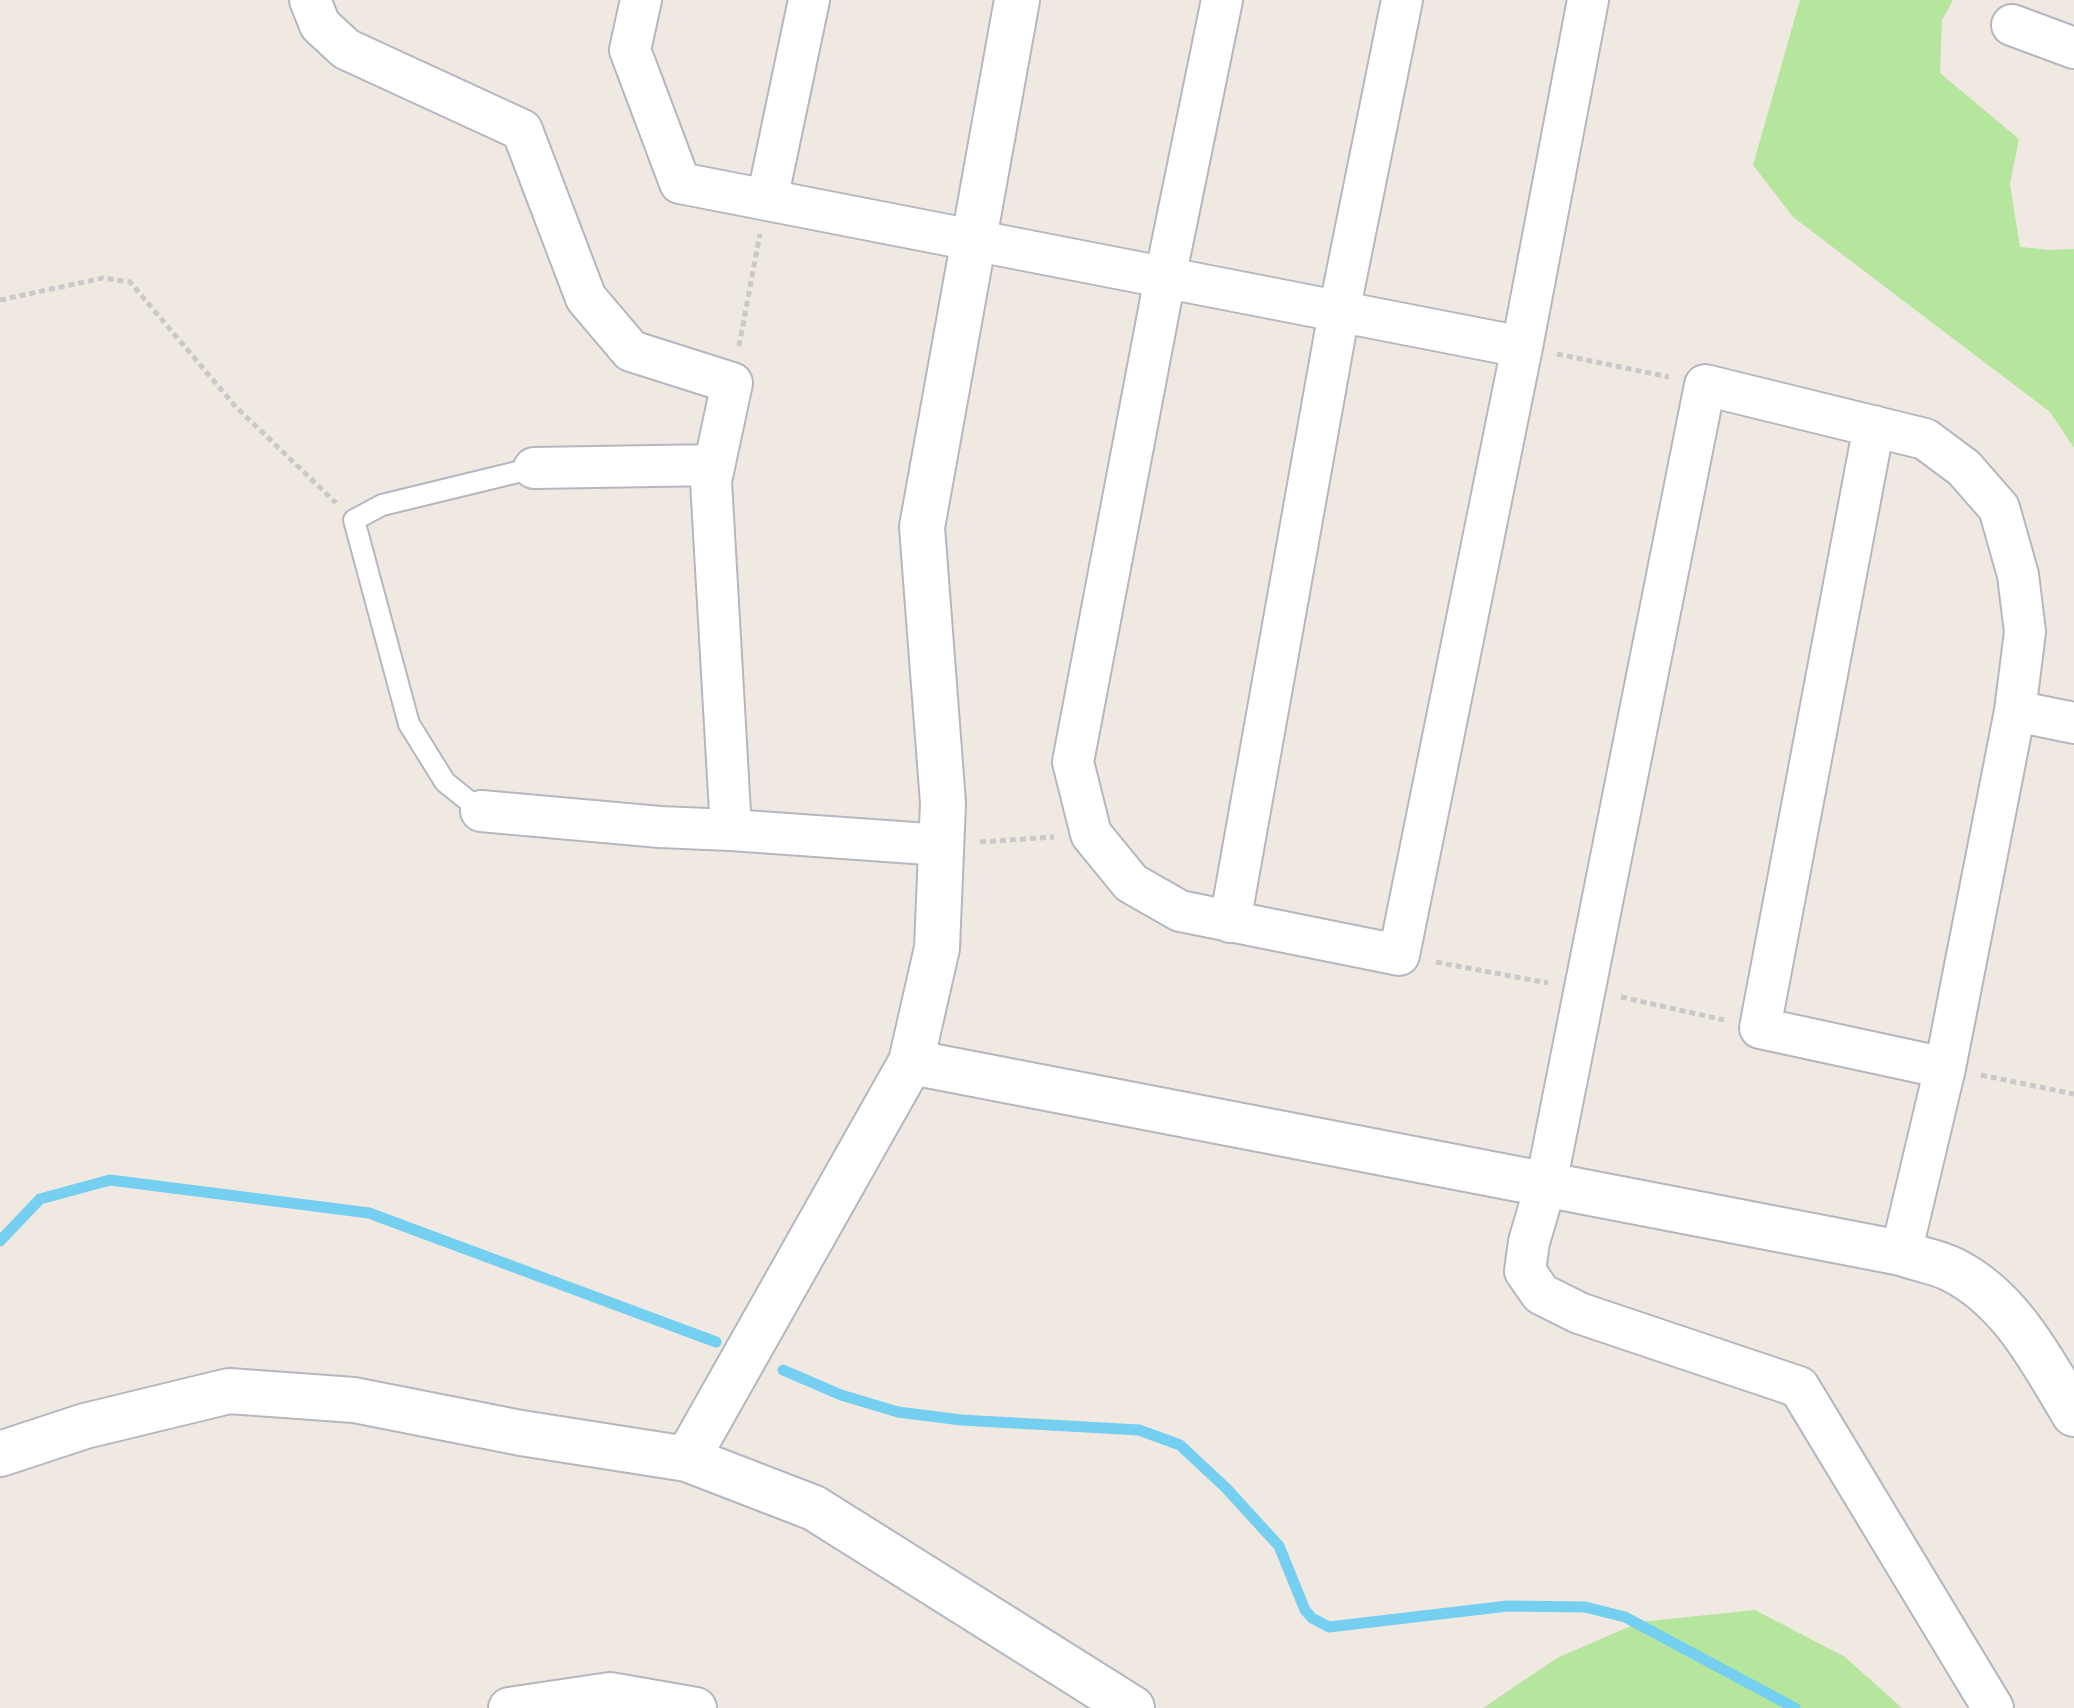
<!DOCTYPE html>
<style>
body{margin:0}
canvas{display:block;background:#efe9e1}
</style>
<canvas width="2074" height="1708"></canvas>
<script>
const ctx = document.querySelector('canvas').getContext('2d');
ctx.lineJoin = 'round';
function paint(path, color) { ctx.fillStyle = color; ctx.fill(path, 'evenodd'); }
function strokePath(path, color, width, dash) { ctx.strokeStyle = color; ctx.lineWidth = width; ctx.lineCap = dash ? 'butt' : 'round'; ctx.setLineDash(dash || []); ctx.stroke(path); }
paint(new Path2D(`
 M1800,0H1953L1942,20L1940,73L2019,139L2010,184L2020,247L2051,250L2074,249V448L2050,412L1793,217L1753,165Z
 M1755,1610L1845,1657L1902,1708H1483L1557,1658L1640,1622Z`), '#b6e59e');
strokePath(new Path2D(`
 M0,1241L40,1199L110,1180L369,1213L716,1342
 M783,1370L841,1395L898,1412L961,1420L1139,1430L1180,1445L1226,1488L1279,1546L1305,1610L1312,1618L1329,1627L1508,1606L1585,1607L1625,1617L1795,1708`), '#75cff0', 11);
const service = new Path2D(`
 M481,811L445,782L409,724L354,520L382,505L534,468`);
const minor = new Path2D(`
 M310,0L320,25L346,49L522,130L586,298L631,351L732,383L711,481L731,830L942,845
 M641,0L630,50L680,183L1522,347
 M1222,0L1165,278L1073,762L1091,834L1131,883L1180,911L1399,955L1522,347L1588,0
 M2012,25L2074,48
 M767,200L809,0
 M1874,426L1760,1028L1945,1068
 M534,468L714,465
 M481,811L660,827L731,830
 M1230,922L1339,312L1402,0
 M1901,1253L1945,1068L2015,711L2074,723
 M509,1708L610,1693L696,1708
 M1993,1708L1799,1387L1579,1313L1541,1294L1525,1271L1529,1242L1546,1184L1705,385L1925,439L1964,468L1999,508L2018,575L2025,632L2015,711`);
const tertiary = new Path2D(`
 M911,1062L1901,1253C1918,1259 1938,1262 1953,1270C2011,1299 2042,1361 2074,1414
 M0,1454L85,1426L229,1391L354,1400L521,1433L687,1459L814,1508L1132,1708
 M687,1459L911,1062L937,948L943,803L922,527L1017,0`);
strokePath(service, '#b4b7c1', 24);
strokePath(minor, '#b4b7c1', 44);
strokePath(tertiary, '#b4b7c1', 48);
strokePath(new Path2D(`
 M0,300L103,278L130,282L236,407L336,503
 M739,346L760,234
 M1557,354L1669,377
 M980,842L1054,837
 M1436,962L1548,983
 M1621,997L1724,1020
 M1981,1075L2074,1094`), '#c9c9c9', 5, [6, 4]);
strokePath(service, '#fff', 20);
strokePath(minor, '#fff', 40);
strokePath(tertiary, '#fff', 44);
</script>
